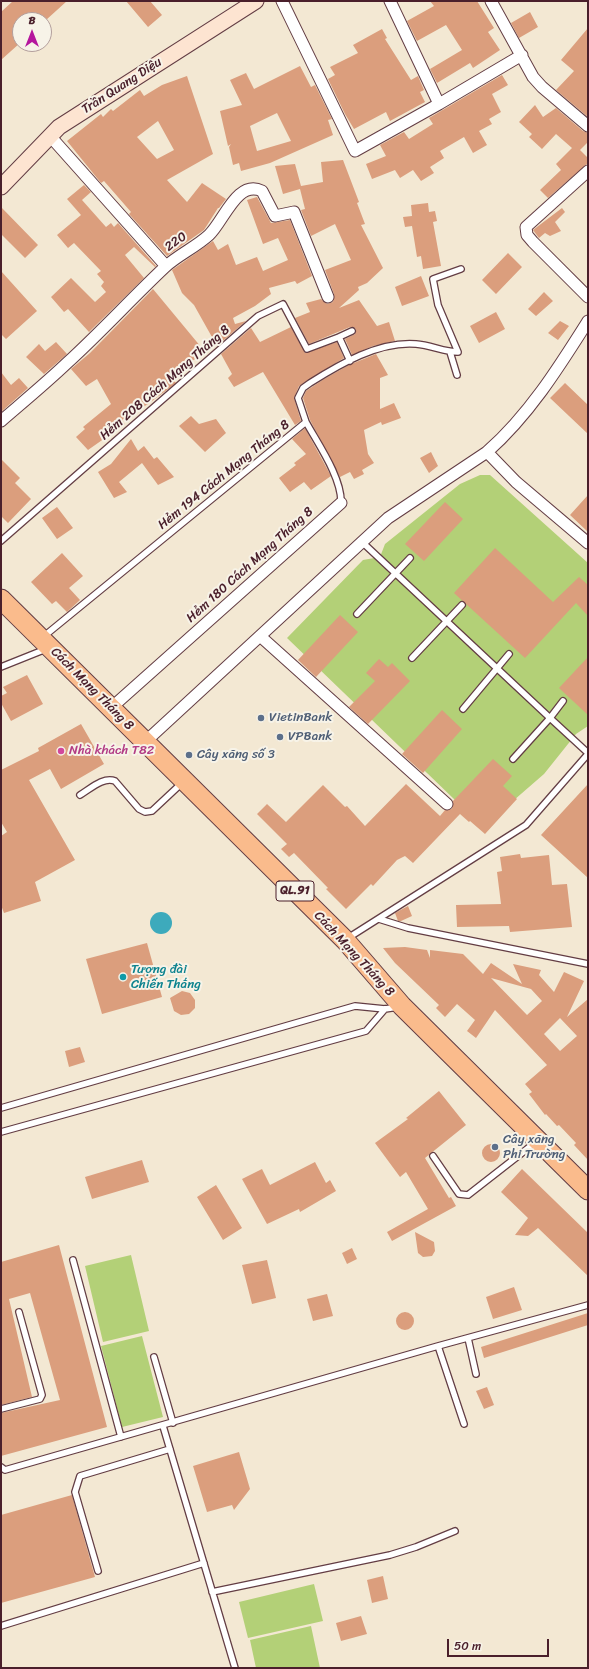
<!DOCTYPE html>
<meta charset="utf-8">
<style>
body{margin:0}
#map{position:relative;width:589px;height:1669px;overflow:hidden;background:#f3e8d3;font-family:Sriracha,sans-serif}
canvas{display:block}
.frame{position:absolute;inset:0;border:2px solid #4a1f2b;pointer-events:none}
.north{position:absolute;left:12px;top:12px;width:40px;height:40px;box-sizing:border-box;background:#f7f3e8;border:1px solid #b29e9c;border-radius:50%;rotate:0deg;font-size:11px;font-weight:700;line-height:16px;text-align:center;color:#4a1f2b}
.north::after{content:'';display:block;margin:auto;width:14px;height:18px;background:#b5179e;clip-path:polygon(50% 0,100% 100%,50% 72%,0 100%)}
.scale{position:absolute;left:447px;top:1639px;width:102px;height:18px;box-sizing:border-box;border:2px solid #4a1f2b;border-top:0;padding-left:5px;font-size:12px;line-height:14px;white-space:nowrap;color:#4a1f2b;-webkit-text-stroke:3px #f7f3e8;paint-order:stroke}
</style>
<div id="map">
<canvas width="589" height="1669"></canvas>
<div class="frame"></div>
<div class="north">B</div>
<div class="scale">50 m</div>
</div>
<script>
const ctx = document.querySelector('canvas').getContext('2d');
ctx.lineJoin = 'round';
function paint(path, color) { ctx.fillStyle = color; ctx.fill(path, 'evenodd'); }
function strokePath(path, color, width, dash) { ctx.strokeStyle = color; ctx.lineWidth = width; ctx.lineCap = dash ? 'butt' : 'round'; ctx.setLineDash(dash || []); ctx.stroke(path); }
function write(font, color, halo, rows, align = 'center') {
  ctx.font = font + ' Sriracha,sans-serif'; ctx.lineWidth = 4; ctx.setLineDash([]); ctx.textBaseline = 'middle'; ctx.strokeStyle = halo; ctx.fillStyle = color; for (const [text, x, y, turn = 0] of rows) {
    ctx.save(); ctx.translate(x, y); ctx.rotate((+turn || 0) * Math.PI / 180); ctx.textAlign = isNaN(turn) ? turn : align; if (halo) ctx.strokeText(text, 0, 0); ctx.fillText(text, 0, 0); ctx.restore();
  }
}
paint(new Path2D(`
 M480,475H490L588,563V726L576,734L544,774L483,827L287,638L363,560L380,557L385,544L460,484Z
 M131,1255L149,1331L103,1342L85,1266Z
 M142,1336L163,1417L122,1427L101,1346Z
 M314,1584L323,1621L248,1638L239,1602Z
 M311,1626L320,1668H256L250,1640Z`), '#b3d077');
paint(new Path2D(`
 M150 923a11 11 0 1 1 22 0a11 11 0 1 1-22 0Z`), '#3daabc');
paint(new Path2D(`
 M13,1H67L46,20H20V43L1,60V12Z
 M126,1H150L162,15L148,27Z
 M430,1H477L494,28L488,32L500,50L473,68L470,63L437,83L430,69L462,50L446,25L417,41L407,21L434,6Z
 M530,12L538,27L519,38L511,23Z
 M588,28V117L556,90L574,71L561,60Z
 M382,29L387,38L385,39L411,80L418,76L424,90L420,92L425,102L390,121L386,112L354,129L345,114L328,79L335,75L330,67L358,53L353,45Z
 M300,66L311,87L315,85L332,119L328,120L333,135L270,163L241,171L239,163L233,165L229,147L231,144L228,146L220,111L242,105L230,80L246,73L254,89ZM277,113L291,141L257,151L250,126Z
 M502,75L508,85L492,94L501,112L489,119L492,124L479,131L487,145L473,153L464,137L440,151L444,158L430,167L434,173L421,181L413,170L400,178L395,170L372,179L366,164L386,156L380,145L404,132L409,139L433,124L429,118Z
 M187,76L213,154L167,180L187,202L202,183L226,199L219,208H218L204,230L167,256L129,214L131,212L104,181L101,183L67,141L101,114L103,117L111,109L113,111L140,90L144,96L162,85ZM158,121L174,150L157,159L137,137Z
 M535,105L543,117L556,108L583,131L588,133V142L580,150L588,158V163L548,198L540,190L561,170L556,164L572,148L556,134L542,149L529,137L532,134L519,122Z
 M343,160L359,202L357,203L365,224L361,225L383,268L367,283L358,287L359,290L339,308L359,300L377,326L389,322L395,341L373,346L352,355L345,339L355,334L356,330L354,327H350L309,344L295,318L310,312L306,303L321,299L327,304L333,302L334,294L325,270L351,260L335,224L311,236L301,210L305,209L300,189L283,194L275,166L295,164L301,186L323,182L321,162Z
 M84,185L91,192L82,200L106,227L111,223L114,227L118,223L156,266L155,267L134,247L125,255L144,278L89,332L68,309L64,312L51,297L71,278L95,302L106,292L101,286L104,282L97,274L101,271L74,243L68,248L57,235L81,215L67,199Z
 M257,197L271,223L290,220L312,276L297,284L295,281L269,288L271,294L255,306L233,318L235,324L246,321L217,346L194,305L182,293L172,270L213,241L218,250L228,244L236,265L257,257L263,271L288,260L278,238L263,244L247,200Z
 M428,203L429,212L435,211L437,221L433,222L441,266L423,269L421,256L417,257L412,226L405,227L403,217L412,216L411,205Z
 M1,207L38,245L25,258L1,234Z
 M562,208L565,212L555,222L561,231L550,236L545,233L539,238L533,230Z
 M508,253L522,267L496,294L482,280Z
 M1,271L37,311L6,339L1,334Z
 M421,276L429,296L402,306L395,287Z
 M153,289L206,353L190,362L172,378L176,383L171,387L148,404L122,420L125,424L88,450L76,437L85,429L83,427L111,404L97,379L86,386L71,369L90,353Z
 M544,292L553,301L536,316L528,309Z
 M496,312L505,329L479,343L470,326Z
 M560,321L569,326L558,340L548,333Z
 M291,327L305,353L337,342L344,358L299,386L294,398L301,421L295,425L263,372L234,387L228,378L232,374L221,354L251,328L260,342Z
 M56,342L67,354L44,374L26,357L39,344L45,351Z
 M376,354L388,375L380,378V409L394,403L401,418L382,425L381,422L364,430L368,454L374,463L362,470L364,474L354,479L350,472L340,477L310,420L303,398L306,391L324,379L349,365Z
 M1,372L11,385L19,378L28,388L1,412Z
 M565,383L588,405V434L550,398Z
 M191,416L199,424L216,419L226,433L205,452L179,426Z
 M305,428L331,476L311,490L304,482L290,492L279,478L296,465L294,463L306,454L292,439Z
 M131,439L138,451L144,446L154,459L157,457L174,477L158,485L142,463L119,482L127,492L114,498L98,472L111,464Z
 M431,452L438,466L429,473L420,458Z
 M1,459L20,478L15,483L31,499L8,523L1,516Z
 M588,495V532L570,515Z
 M445,502L463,519L424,561L405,544Z
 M57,507L73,528L57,539L42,518Z
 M495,548L553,602L579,577L588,585V616L576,603L525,658L454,593Z
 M62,553L83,576L69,588L80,600L67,612L56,601L52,604L31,582Z
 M340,615L358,632L316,677L298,660Z
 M588,657V715L559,688Z
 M379,659L388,667L392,663L410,681L368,724L349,707L375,681L366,673Z
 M27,675L43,704L11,721L1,703V696L7,693L3,687Z
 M442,710L462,729L423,773L402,754Z
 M81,724L104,764L61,789L50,769L29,780L75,860L35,882L41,901L4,913L1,905V836L7,832L1,822V770L39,751L38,748Z
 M493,759L512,776L503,786L517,799L485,834L470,821L469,822L460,814L413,863L405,856L397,860L373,886L371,884L346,909L326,889L328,888L294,853L289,857L281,849L287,844L257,814L267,804L286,822L323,785L345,807L347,806L365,826L406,784L440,816L445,810L452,809L453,801Z
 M588,784V878L541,835Z
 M520,854L521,858L549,855L552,885L567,884L572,927L510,932L509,926L457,927L456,905L501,904L497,872L502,871L500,857Z
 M408,906L412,916L401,921H398L395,913Z
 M147,943L162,997L102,1014L86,959Z
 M405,947L427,950L430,958V950L463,954L483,974L491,963L522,984L513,964L541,970L539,975L554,992L564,972L584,981L567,1017L588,999V1160L574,1145L576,1143L559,1125L557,1126L546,1114L545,1115L529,1094L532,1092L525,1084L547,1065L495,1010L476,1038L467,1031L475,1020L457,1004L445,1017L436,1008L439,1005L395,963L383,948ZM491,978L531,989L542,1001L527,1015ZM560,1018L577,1036L560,1051L544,1034Z
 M182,991L190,993L195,1000V1008L189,1014L181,1015L174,1011L170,998Z
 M80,1047L85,1062L69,1067L65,1051Z
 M439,1091L466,1125L425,1158L449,1198L451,1197L456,1206L392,1241L387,1232L428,1209L406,1172L400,1177L375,1143L408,1119L406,1118Z
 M482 1153a9 9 0 1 1 18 0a9 9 0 1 1-18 0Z
 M142,1160L149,1182L92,1199L85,1177Z
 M315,1162L326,1183L330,1180L336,1191L300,1212L299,1209L267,1224L242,1179L262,1169L270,1185Z
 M522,1169L588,1233V1276L538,1228L528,1236L515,1235L528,1218L501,1192Z
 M216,1185L242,1228L223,1240L197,1197Z
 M415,1232L434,1242L435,1251L432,1256L423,1257L418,1253Z
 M59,1245L107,1427L1,1456V1413L60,1400L30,1293L9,1299L32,1397L1,1405V1262Z
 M352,1248L357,1259L347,1264L342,1253Z
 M267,1260L276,1298L252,1304L242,1265Z
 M514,1287L522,1310L493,1319L486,1297Z
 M327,1294L333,1316L313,1321L307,1299Z
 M396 1321a9 9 0 1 1 18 0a9 9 0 1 1-18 0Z
 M588,1313V1325L484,1358L481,1347Z
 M487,1387L494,1405L484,1409L476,1391Z
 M239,1452L250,1489L234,1510L232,1505L207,1512L193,1466Z
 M72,1495L95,1577L1,1603V1515Z
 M383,1576L388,1599L372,1603L367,1580Z
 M361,1616L367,1634L341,1641L336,1623Z`), '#db9e7d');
const lane = new Path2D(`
 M450,352L457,375
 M350,361L339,337L352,331
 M306,422C318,444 342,478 341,503
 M1,541L258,316L283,304L307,349L339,337
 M362,542L550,718L513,759
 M357,614L410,558
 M43,637L306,422L298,398L303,388L310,383C340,364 379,341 416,344C431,345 444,352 458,352L438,305L433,279L461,269
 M412,658L462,605
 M1,667L46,649
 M563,701L550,718L588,753
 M463,709L509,654
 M80,795C90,789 104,776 115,781L139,809L145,812L152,811L183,782
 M379,919L408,928L588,964
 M348,938L526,825L588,754
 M1,1108L355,1006L385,1009L398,1007
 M1,1132L366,1031L385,1009
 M433,1156L459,1194L468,1195L536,1142
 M73,1260L121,1437
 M468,1338L476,1374
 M438,1346L464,1424
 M154,1357L173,1423
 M1,1409L40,1399L42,1395L19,1312
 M163,1426L235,1668
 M1,1467L5,1470L438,1346L588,1305
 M98,1571L75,1492L80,1476L170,1449
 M212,1592L390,1555L416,1547L455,1531
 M1,1626L204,1563`);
const street = new Path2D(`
 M282,1L355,151L439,104
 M390,1L439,104L522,55
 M491,1L533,77L542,87L588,126
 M50,136L166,266
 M588,171L526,227L527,235L533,242L588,297
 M1,421C23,402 46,383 67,363C101,332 132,298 165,267C178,255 196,247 209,235C224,221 237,179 262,191L275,216L294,212L328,297
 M487,452C529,415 559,367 588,321
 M260,636L447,804
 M111,708L341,503
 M145,742L388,518L487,452L516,482L588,543`);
const secondary = new Path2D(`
 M1,187L59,127L256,1`);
const highway = new Path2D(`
 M1,599L345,940L402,1006L588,1190`);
strokePath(lane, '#633d44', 8);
strokePath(street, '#633d44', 13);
strokePath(secondary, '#633d44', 17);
strokePath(highway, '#633d44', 21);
strokePath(lane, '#fff', 5.5);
strokePath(street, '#fff', 11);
strokePath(secondary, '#fde4d1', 15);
strokePath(highway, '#fabb8c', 19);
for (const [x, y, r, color] of [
 [261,718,4,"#5c6f8a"],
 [280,737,4,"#5c6f8a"],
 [61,751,4,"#d1479c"],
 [189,755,4,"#5c6f8a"],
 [123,977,4,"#0f9aa8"],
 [495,1147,4,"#5c6f8a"]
]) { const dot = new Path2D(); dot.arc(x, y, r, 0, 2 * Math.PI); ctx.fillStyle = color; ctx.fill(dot); strokePath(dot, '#f7f3e8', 1.5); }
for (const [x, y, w] of [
 [295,891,38]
]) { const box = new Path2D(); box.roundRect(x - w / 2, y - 10, w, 20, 3); ctx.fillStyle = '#f7f3e8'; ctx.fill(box); strokePath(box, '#4a1f2b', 1); }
write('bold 12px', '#4a1f2b', null, [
 ["QL.91",295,891]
]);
write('13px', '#4a1f2b', '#f7f3e8', [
 ["Trần Quang Diệu",122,86,-33],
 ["220",176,242,-36],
 ["Hẻm 208 Cách Mạng Tháng 8",165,383,-41],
 ["Hẻm 194 Cách Mạng Tháng 8",224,475,-39],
 ["Hẻm 180 Cách Mạng Tháng 8",250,565,-42],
 ["Cách Mạng Tháng 8",92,689,45],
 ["Cách Mạng Tháng 8",354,954,47]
]);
write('13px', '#4e5e75', '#f7f3e8', [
 ["VietinBank",269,718],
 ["VPBank",288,737],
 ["Cây xăng số 3",197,755],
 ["Cây xăng",503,1140],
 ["Phi Trường",503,1155]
], 'left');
write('13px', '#b23c85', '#f7f3e8', [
 ["Nhà khách T82",69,751]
], 'left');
write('13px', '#0d838f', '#f7f3e8', [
 ["Tượng đài",131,970],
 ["Chiến Thắng",131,985]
], 'left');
</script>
